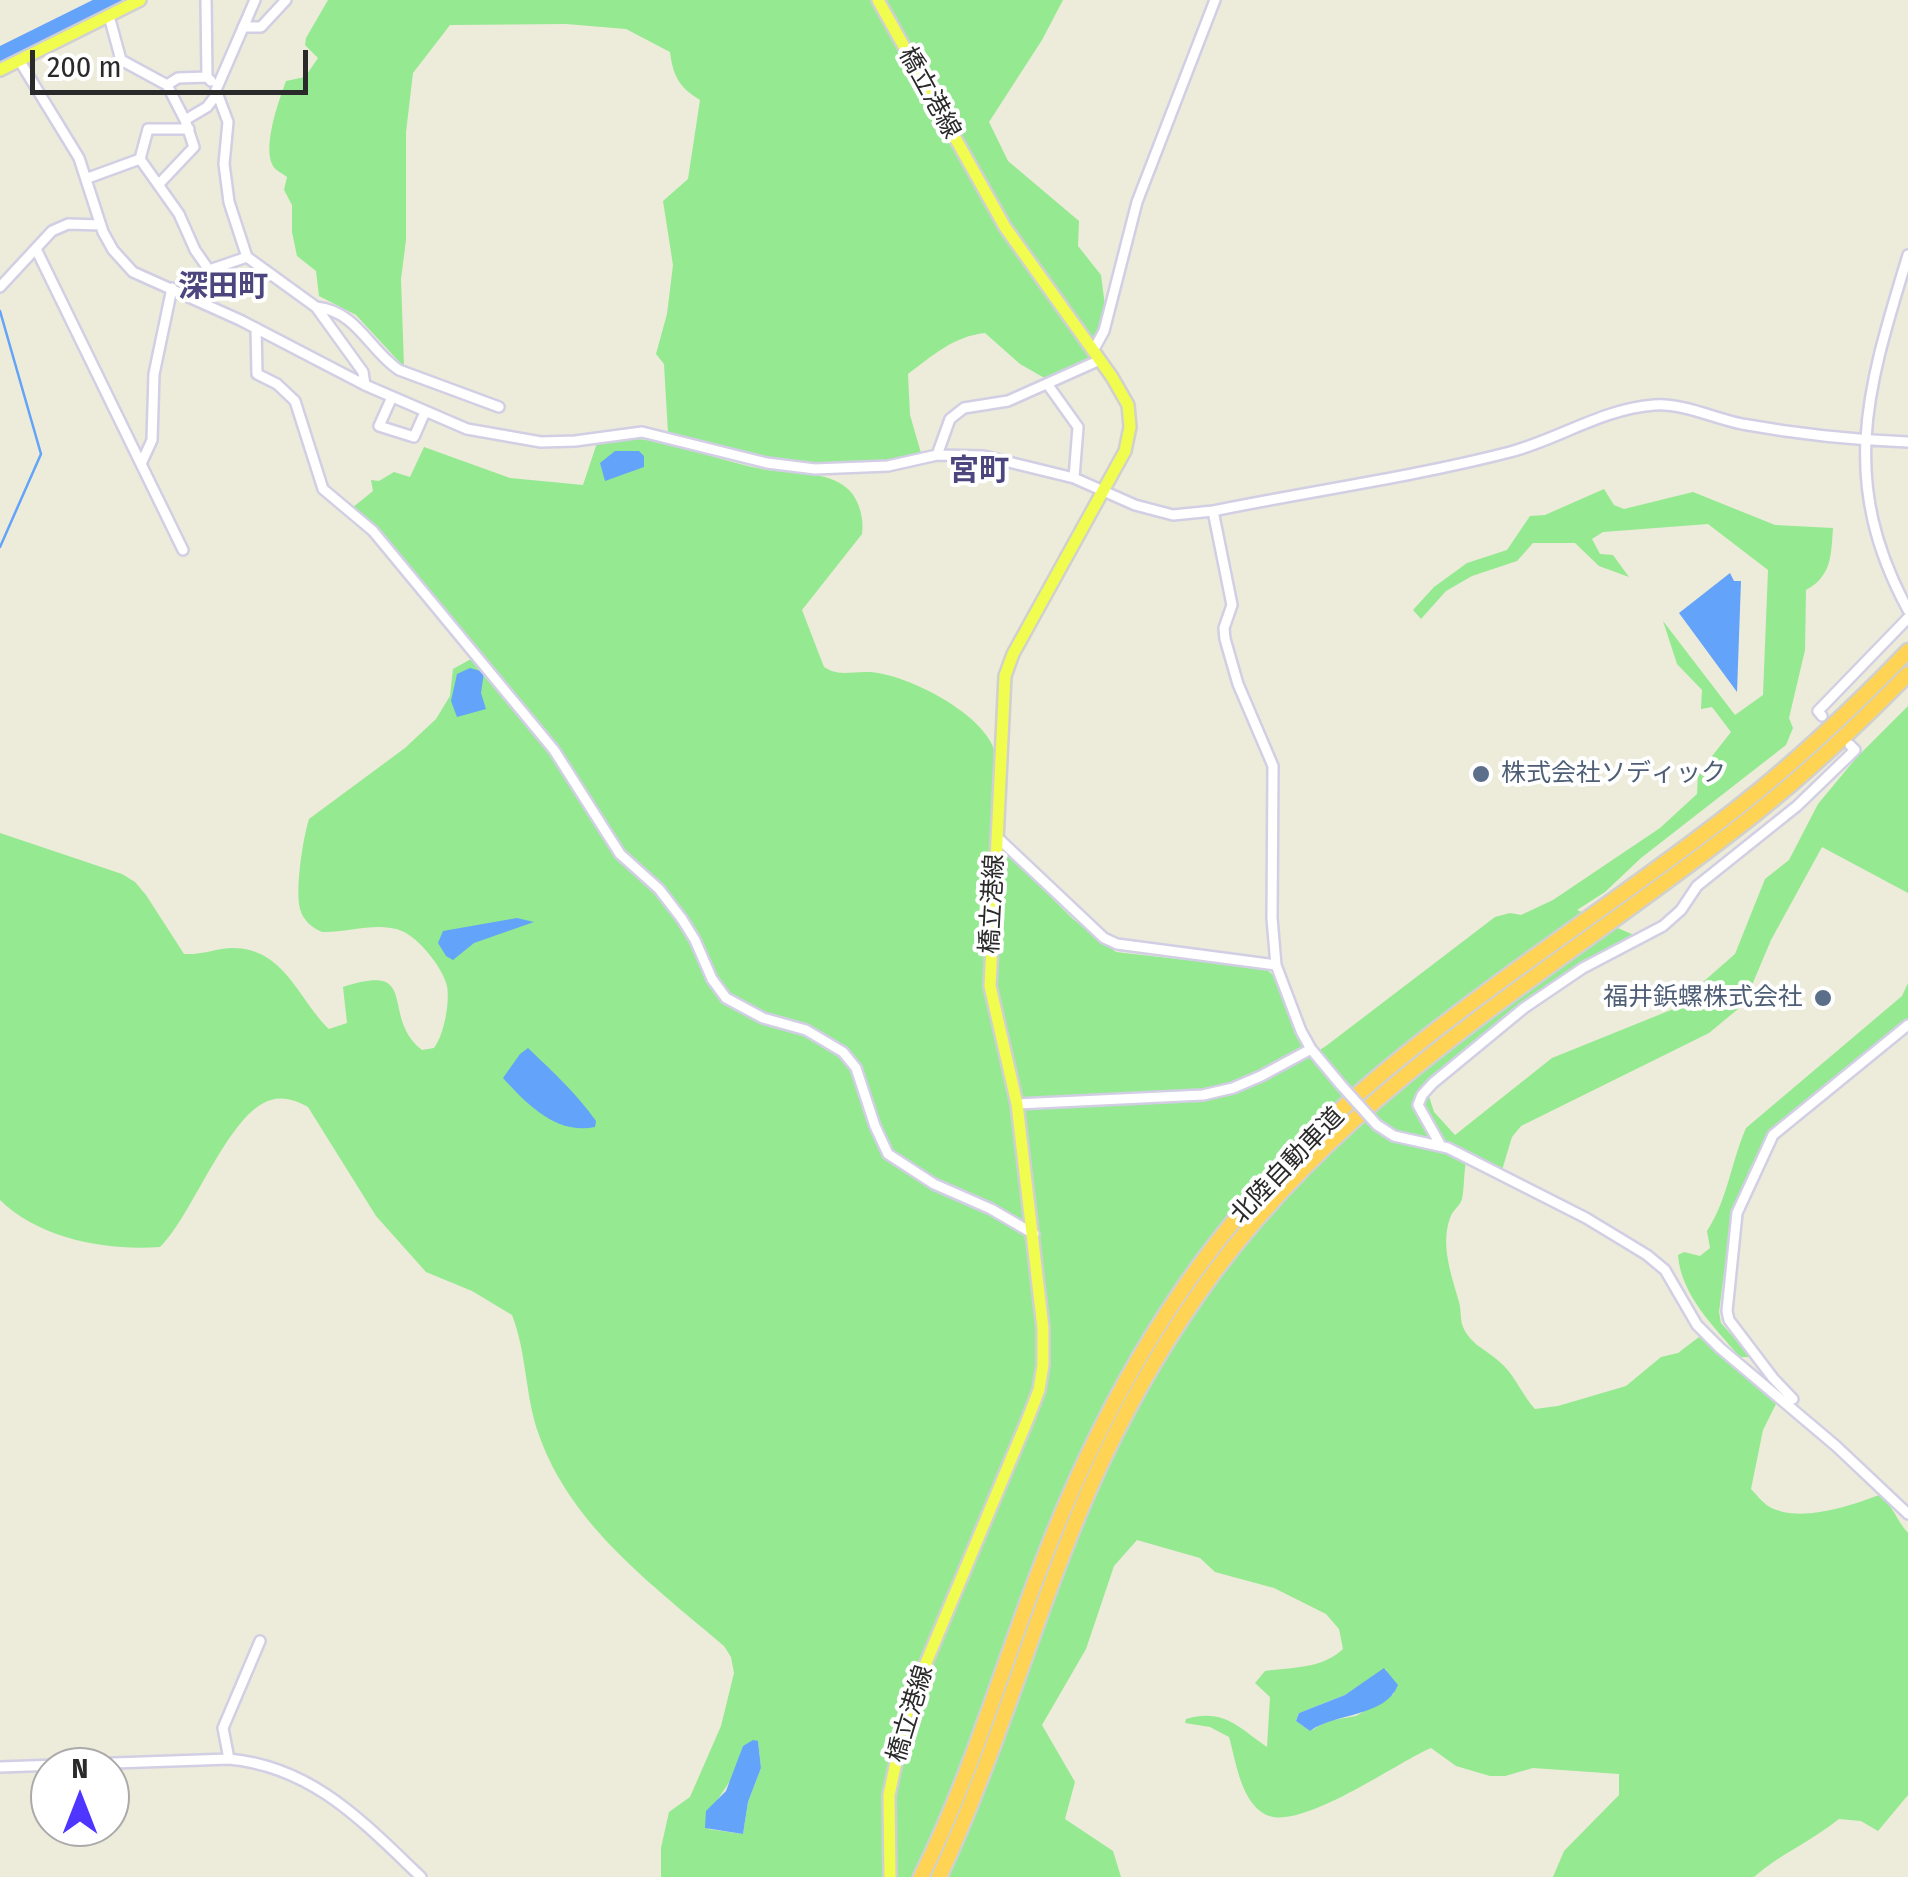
<!DOCTYPE html>
<meta charset="utf-8">
<style>
body{margin:0}
#map{position:relative;width:1908px;height:1877px;overflow:hidden;background:#edebda;font-family:"Fira Sans Condensed",sans-serif}
canvas{display:block}
.north{position:absolute;left:30px;top:1747px;width:100px;height:100px;box-sizing:border-box;background:#fff;border:2px solid #aaa;border-radius:50%;rotate:0deg;font-size:28px;font-weight:700;line-height:40px;text-align:center;color:#2a2a2a}
.north::after{content:'';display:block;margin:auto;width:35px;height:45px;background:#4e35ff;clip-path:polygon(50% 0,100% 100%,50% 72%,0 100%)}
.scale{position:absolute;left:30px;top:50px;width:278px;height:45px;box-sizing:border-box;border:5px solid #2a2a2a;border-top:0;padding-left:12px;font-size:30px;line-height:35px;white-space:nowrap;color:#2a2a2a;-webkit-text-stroke:8px #fff;paint-order:stroke}
</style>
<div id="map">
<canvas width="1908" height="1877"></canvas>
<div class="north">N</div>
<div class="scale">200 m</div>
</div>
<script>
const ctx = document.querySelector('canvas').getContext('2d');
ctx.lineJoin = 'round';
function paint(path, color) { ctx.fillStyle = color; ctx.fill(path, 'evenodd'); }
function strokePath(path, color, width, dash) { ctx.strokeStyle = color; ctx.lineWidth = width; ctx.lineCap = dash ? 'butt' : 'round'; ctx.setLineDash(dash || []); ctx.stroke(path); }
function write(font, color, halo, rows, align = 'center') {
  ctx.font = font + ' "Fira Sans Condensed","Noto Sans JP",sans-serif'; ctx.lineWidth = 8; ctx.setLineDash([]); ctx.textBaseline = 'middle'; ctx.strokeStyle = halo; ctx.fillStyle = color; for (const [text, x, y, turn = 0] of rows) {
    ctx.save(); ctx.translate(x, y); ctx.rotate((+turn || 0) * Math.PI / 180); ctx.textAlign = isNaN(turn) ? turn : align; if (halo) ctx.strokeText(text, 0, 0); ctx.fillText(text, 0, 0); ctx.restore();
  }
}
paint(new Path2D(`
 M328,0H1063L1042,40L989,122L1008,161L1079,221L1078,246L1101,275L1105,306L1090,361L1048,380L1020,364L985,333C954,336 932,356 908,374L910,415L921,453C837,478 749,458 668,433L664,364L656,354L667,314L673,265L663,201L688,179L700,100C679,87 673,76 670,52L626,29L566,24L450,25L413,73L406,132V240L401,279L404,367L356,315L319,296L316,271L297,256L292,232V205L284,190L287,177C282,173 276,171 273,166C262,147 279,100 286,81L305,77L318,58L305,45L306,38Z
 M626,438C677,440 725,465 776,471C800,474 832,472 850,491C860,502 864,520 862,534L802,610L824,667C839,677 852,671 869,672C907,674 985,714 995,752L991,838L1073,919L1116,952L1266,969L1274,976L1305,1051H1318L1326,1046L1495,917L1510,913L1521,915L1553,900L1660,828L1697,794L1698,774L1731,732L1712,707L1701,709L1702,690L1677,664L1663,621L1735,715L1763,695L1768,570L1708,524L1603,532L1592,539L1600,554L1613,555L1629,577L1599,566L1575,543H1533L1517,561L1472,576L1446,591L1421,619L1413,610L1434,587L1467,563L1507,550L1530,516L1545,515L1604,489L1614,505L1624,509L1693,492L1775,525L1833,528C1831,555 1832,576 1806,590L1805,650L1789,718L1793,728L1786,745L1641,858L1605,892L1577,910L1636,936L1600,953L1426,1087L1434,1112L1455,1135L1552,1058L1671,1010L1735,954L1765,879L1789,860L1818,804L1857,757L1908,706V893L1822,847L1771,940L1744,1004L1709,1033L1521,1126L1512,1137L1502,1170L1468,1153C1463,1170 1465,1185 1462,1199C1460,1206 1452,1211 1450,1218C1440,1246 1452,1276 1459,1302C1462,1312 1459,1321 1465,1331C1474,1347 1491,1352 1504,1366C1516,1378 1523,1396 1535,1409L1558,1406L1626,1386L1661,1357L1678,1353L1699,1337L1776,1404L1763,1430L1751,1489C1756,1494 1762,1502 1768,1506C1798,1524 1850,1506 1879,1495C1894,1506 1896,1520 1908,1533V1795L1878,1831L1861,1821L1839,1819C1812,1841 1780,1854 1754,1877H1553L1564,1851L1619,1795V1774L1533,1768L1505,1776H1490L1456,1766L1431,1748C1397,1762 1295,1836 1263,1813C1240,1798 1236,1761 1229,1737L1210,1727L1185,1723L1186,1719C1224,1708 1238,1727 1267,1747L1270,1697L1255,1683L1265,1671C1293,1667 1322,1669 1343,1649L1339,1629L1326,1614L1274,1588L1215,1572L1200,1558L1137,1540L1114,1566L1086,1649L1042,1725L1075,1782L1065,1819L1113,1851L1121,1877H661V1848L669,1812L690,1797L721,1726L734,1673L731,1657L724,1646C653,1585 571,1526 539,1435C525,1397 527,1353 512,1315L472,1291L426,1272L376,1216L308,1107C297,1101 284,1096 271,1100C229,1111 192,1217 160,1247C107,1251 40,1239 0,1200V833L122,874L135,882L146,895L184,954C201,955 215,949 231,948C284,947 298,999 329,1029L347,1023L343,987C422,961 379,1016 422,1050L434,1048C444,1035 450,1003 447,986C443,968 419,938 402,931C378,921 347,933 322,932C312,928 303,920 300,909C295,889 303,838 309,819L405,748L436,719L450,696L453,669L480,654L373,524L352,508L373,491L371,480L379,481L394,472L410,477L424,447L510,478L583,485L597,443ZM1386,1669L1394,1694L1356,1716L1328,1721L1310,1731L1296,1721L1299,1713L1345,1695ZM758,1741L761,1768L748,1802L743,1834L708,1829L716,1802L734,1775L743,1746Z
 M1908,983V1019L1877,1048L1788,1115L1770,1133L1749,1170L1731,1219L1719,1312L1721,1323L1751,1357H1740C1714,1327 1681,1295 1678,1255L1684,1252L1700,1256L1710,1248L1707,1231C1728,1199 1731,1162 1746,1128L1902,996Z`), '#94e991');
paint(new Path2D(`
 M615,451H639L644,456V467L605,481L600,463Z
 M1730,573L1734,581H1741L1737,692L1679,613Z
 M470,668L484,672L481,693L486,709L457,717L451,701L457,674Z
 M517,918L534,922L474,943L453,960L446,956L438,943L443,931Z
 M528,1048C552,1071 577,1094 596,1121L595,1127C556,1135 527,1104 503,1078L520,1054Z
 M1384,1668L1398,1685C1386,1717 1334,1713 1310,1731L1296,1721L1299,1713L1345,1695Z
 M753,1740L758,1741L761,1768L748,1802L743,1834L705,1828L706,1811L726,1791L743,1746Z`), '#63a3f9');
strokePath(new Path2D(`
 M0,311L41,454L0,547`), '#63a3f9', 2.5);
strokePath(new Path2D(`
 M0,56L113,0`), '#63a3f9', 18);
const minor = new Path2D(`
 M206,0L207,77
 M255,0L216,90L228,122L224,164L229,202L247,257L316,307L363,372L365,385
 M109,16L121,60L167,85L185,120
 M243,27H261L286,0
 M19,60L79,158L103,232L113,250L133,272L240,320L365,385L467,429L541,442L575,441L642,432L767,463L815,469L888,466L937,455L984,456L1074,478L1135,505L1173,515L1213,511C1311,491 1413,477 1510,452C1559,439 1602,409 1654,405C1683,403 1713,418 1742,424C1797,434 1852,440 1908,442
 M167,85L178,78L207,77L211,81
 M140,159L179,214L195,250L209,270L247,257
 M140,159L148,129H189
 M88,178L140,159
 M159,184L194,147L185,120L207,107L217,94
 M36,249L183,550
 M1908,255C1868,387 1837,479 1908,610
 M0,287L52,231L68,224L101,225
 M316,307C357,311 369,350 399,370L499,407
 M256,328L257,374L277,384L295,401L323,489L373,531L554,750L620,854L659,889L682,919L695,940L712,979L726,998L763,1018L806,1030L843,1052L856,1068L875,1126L888,1154L934,1184L991,1209L1034,1234
 M1093,351L1104,331L1137,202L1215,0
 M1048,385L1078,427L1074,478
 M392,397L379,426L414,437L425,412
 M937,455L950,419L964,408L1008,401L1100,360
 M141,464L152,440L154,374L172,288
 M1213,511L1232,605L1224,628L1225,639L1238,684L1273,766L1272,918L1276,965L1301,1031L1311,1049L1341,1085
 M1822,716L1818,711L1908,618
 M997,837L1104,938L1117,944L1276,965
 M1017,1104L1203,1095L1233,1088L1261,1076L1311,1049
 M1377,1125L1394,1136L1448,1148L1586,1218L1647,1255L1665,1270L1697,1325L1720,1348L1836,1446L1908,1514
 M1441,1146L1418,1105L1422,1095L1433,1083L1524,1008L1583,968L1663,926L1681,910L1697,886L1797,806L1855,750L1850,745
 M1793,1399L1773,1378L1729,1320L1727,1311L1737,1213L1773,1135L1908,1025
 M229,1759L223,1728L260,1641
 M0,1767L229,1759C313,1767 362,1821 421,1877`);
const major = new Path2D(`
 M878,0L1005,227L1112,377L1128,405L1130,427L1125,451L1013,654L1005,676L990,986L1017,1104L1043,1328V1365L1039,1390L1027,1421L908,1706L889,1795L890,1877
 M0,70L140,0`);
const highway = new Path2D(`
 M921,1877C968,1782 998,1681 1035,1582C1086,1444 1153,1314 1250,1202C1389,1041 1576,936 1741,805C1800,758 1855,706 1908,651
 M939,1877C999,1749 1035,1612 1092,1483C1121,1418 1156,1355 1197,1296C1344,1084 1559,970 1755,814C1809,771 1860,723 1908,674`);
strokePath(minor, '#d2cfe4', 14);
strokePath(major, '#d0d0d0', 16);
strokePath(highway, '#d0d0d0', 19);
strokePath(minor, '#fff', 9);
strokePath(major, '#f0fd4f', 11);
strokePath(highway, '#ffd353', 14);
const minorBridge = new Path2D(`
 M1341,1085L1377,1125`);
strokePath(minorBridge, '#d2cfe4', 14, []);
strokePath(minorBridge, '#fff', 9);
for (const [x, y, r, color] of [
 [1481,774,10,"#5c6f8a"],
 [1823,998,10,"#5c6f8a"]
]) { const dot = new Path2D(); dot.arc(x, y, r, 0, 2 * Math.PI); ctx.fillStyle = color; ctx.fill(dot); strokePath(dot, '#fff', 4); }
write('25px', '#2a2a2a', '#fff', [
 ["橋立港線",929,93,61],
 ["橋立港線",993,904,-87],
 ["北陸自動車道",1288,1166,-46],
 ["橋立港線",911,1714,-73]
]);
write('25px', '#4e5e75', '#fff', [
 ["株式会社ソディック",1501,774],
 ["福井鋲螺株式会社",1803,998,"right"]
], 'left');
write('bold 30px', '#4d467e', '#fff', [
 ["深田町",223,288],
 ["宮町",979,472]
]);
</script>
